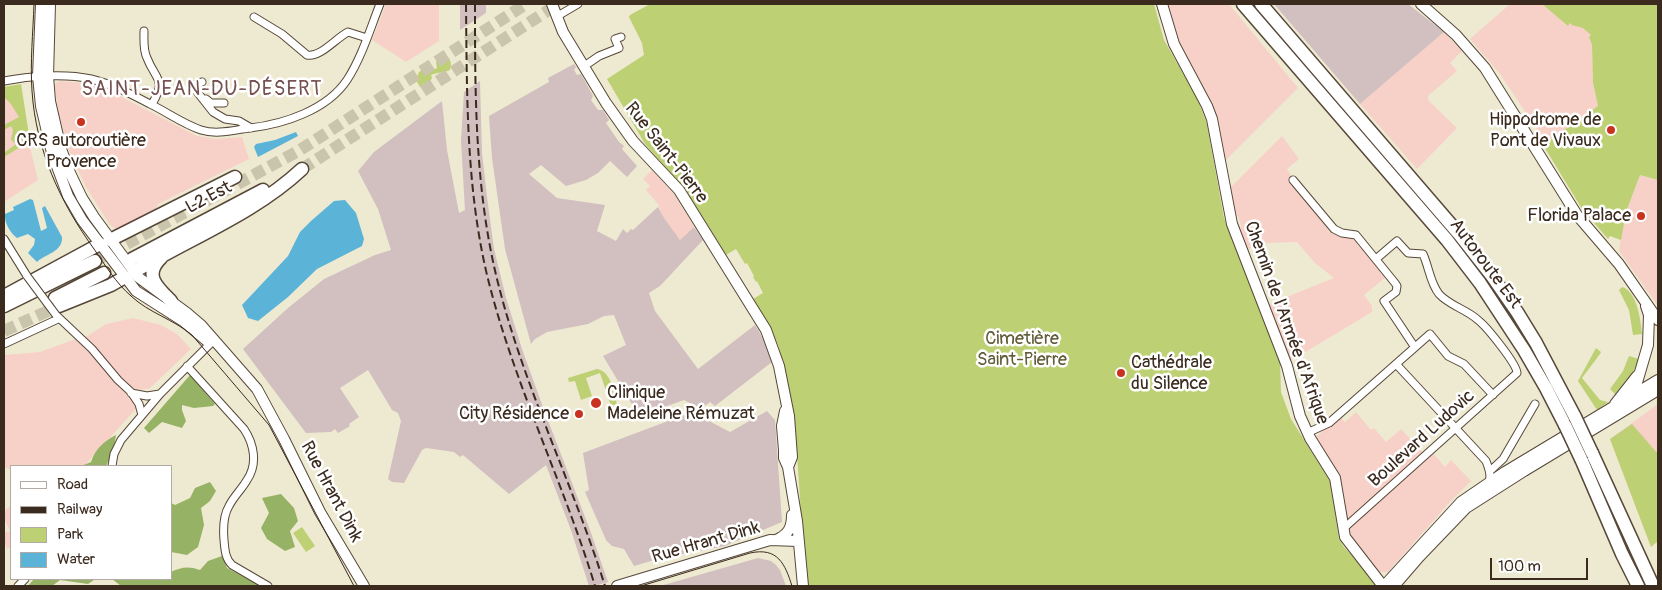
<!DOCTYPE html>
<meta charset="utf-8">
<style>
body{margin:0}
#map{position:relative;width:1662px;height:590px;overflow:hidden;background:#eeead1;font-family:Pangolin,sans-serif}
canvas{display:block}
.frame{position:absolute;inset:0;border:5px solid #3b2a1e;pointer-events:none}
.legend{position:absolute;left:10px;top:465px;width:162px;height:115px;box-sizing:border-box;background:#fff;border:1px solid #b1aaa5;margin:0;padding:6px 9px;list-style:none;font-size:15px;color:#3b2a1e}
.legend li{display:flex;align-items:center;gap:10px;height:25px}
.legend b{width:25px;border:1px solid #b1aaa5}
.scale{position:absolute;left:1490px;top:558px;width:98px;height:22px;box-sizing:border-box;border:2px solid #3b2a1e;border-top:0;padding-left:6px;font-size:15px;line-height:18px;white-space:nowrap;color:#3b2a1e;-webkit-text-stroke:4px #fff;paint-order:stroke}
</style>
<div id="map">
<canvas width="1662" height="590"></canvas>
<div class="frame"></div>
<ul class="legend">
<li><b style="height:6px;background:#fff"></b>Road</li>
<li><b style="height:6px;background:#3b2a1e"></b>Railway</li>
<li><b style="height:14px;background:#bdd073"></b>Park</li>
<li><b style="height:14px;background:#5bb3d8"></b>Water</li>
</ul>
<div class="scale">100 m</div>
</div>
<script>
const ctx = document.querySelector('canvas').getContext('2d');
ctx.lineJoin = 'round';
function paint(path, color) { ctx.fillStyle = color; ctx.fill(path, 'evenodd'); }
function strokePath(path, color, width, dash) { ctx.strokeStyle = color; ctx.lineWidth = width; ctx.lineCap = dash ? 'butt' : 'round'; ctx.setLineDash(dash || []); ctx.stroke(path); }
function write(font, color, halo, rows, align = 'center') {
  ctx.font = font + ' Pangolin,sans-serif'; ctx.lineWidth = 5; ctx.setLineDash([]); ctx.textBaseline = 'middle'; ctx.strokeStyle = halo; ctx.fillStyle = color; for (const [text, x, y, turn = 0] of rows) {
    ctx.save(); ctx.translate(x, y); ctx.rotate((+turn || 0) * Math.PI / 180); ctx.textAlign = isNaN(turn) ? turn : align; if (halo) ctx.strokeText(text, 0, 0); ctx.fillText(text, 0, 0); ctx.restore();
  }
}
paint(new Path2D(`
 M386,4H439V41L406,62L372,40Z
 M1166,4H1229L1298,88L1225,161L1215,111L1204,88L1181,50Z
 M1510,4H1542L1568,26L1570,23L1583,27L1591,35L1589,37L1592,45L1593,83L1598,106L1546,143L1500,74L1470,39Z
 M1444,32L1462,51L1450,63L1457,71L1428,96V100L1457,128L1417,169L1360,104Z
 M59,81L85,83L114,93L197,136L216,139L242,137L249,159L158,204L156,209L116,229L110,225L86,187L69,151L58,111L55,88V84Z
 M16,90L38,180L4,202V94Z
 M1282,136L1299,159L1287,169L1293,178L1289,180L1324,222L1329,232L1343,238L1354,237L1358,242L1357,246L1364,248L1379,269L1381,274L1384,275L1386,277L1364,295L1372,306V312L1307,351L1289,360L1269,304L1334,278L1315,263L1297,242L1264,243L1246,250L1240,232L1241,225L1238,216L1236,215L1234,210L1230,188Z
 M652,170L674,194L694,227L680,240L663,218L658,204L646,190L650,186L643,179Z
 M1640,175L1658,180V306L1619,251L1623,220Z
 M133,318L161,325L177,334L191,349L149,389L137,390L130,398L135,403L136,409L84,466H11V470L4,467V355L40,352L81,337H86L106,324Z
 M1658,404V541L1651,547L1610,439Z
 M1356,412L1371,430L1374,428L1386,442L1401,429L1427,457L1434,454L1445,467L1451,460L1471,481L1450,502L1388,572H1378L1369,558L1354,541L1349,532L1342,482L1333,465L1316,437L1339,416L1345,422Z
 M11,506V547L7,549L4,542V533L10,531L4,518L6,509Z`), '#f7d1c7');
paint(new Path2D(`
 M460,4H486V13L460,30Z
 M1274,4H1408L1444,32L1360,104Z
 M574,64L576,67L574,70L577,75L581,74L593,96L591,100L598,110H603L609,120L606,123L619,142L624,146L622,149L637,166L627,177L610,161L598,173L586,180L566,186L541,165L529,174L557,198L605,205L597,231L616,241L623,229L627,233L631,229L633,230L658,207L664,218L680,240L694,227L703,240L660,286L649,293L655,311L698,369L755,325L764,340L772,362L715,406L710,402L701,409L684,400L639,416L603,356L626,345L614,315L604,316L588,324L547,332L535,339L531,344L505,249L492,158L489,116L549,82L548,78Z
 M480,81L482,153L487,197L494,249L506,298L522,349L544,410L590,530L608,582L594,586H589L571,530L546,465L509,494L463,455L460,457L454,452L426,448L422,450L404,483L392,482L388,479L401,421L398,413L392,410L368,370L340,388L359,417L349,424L350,426L338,433L335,429L331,432L306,433L243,349L288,308L324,279L375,255L391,250L378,209L358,171L374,152L442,101L447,150L459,213L465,210L461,141L464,92Z
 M767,411L775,420L782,522L725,546L661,558L634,566L624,549L612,546L606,540L585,492L589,490L583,453L692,412L730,432Z
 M758,558L771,561L776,565L780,570L786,586H660Z`), '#d2bfc0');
paint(new Path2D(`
 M650,4H1154L1164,40L1197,98L1207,124L1224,218L1280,362L1281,392L1291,419L1330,481L1339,539L1344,547L1371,576L1377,586H808L805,571L795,426L787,378L778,345L769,325L753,299L763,293L757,281L756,282L753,277L754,276L747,263L745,264L736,249L726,255L685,189L645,144L607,79L644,55L642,43L629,17L630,15Z
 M1542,4H1658V180L1640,175L1626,212L1621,240L1610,236L1608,239L1582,209L1543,145L1598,106L1593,83L1592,45L1589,37L1591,35L1583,28L1572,25L1570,23L1568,26Z
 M445,56C451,59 452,63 450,70C443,73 438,72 431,75L432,78L426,89L420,87L416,80L419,72L423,69L429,71L437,68L436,62L438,59Z
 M21,84L30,141L4,157V153L16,144L11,140L13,130L11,126L4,130V125L19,117L11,104L4,97V87Z
 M1622,287C1637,291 1641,321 1642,334L1633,335L1629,310L1619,290Z
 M1596,348L1601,352L1600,354L1582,378L1600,400L1608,402L1597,410L1578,381Z
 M1629,356L1639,359C1634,373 1626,383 1616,395L1610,389L1623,371Z
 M597,369C612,372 613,392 617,404L611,406L600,373L586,378L592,396L581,400L575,381L569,382L568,378Z
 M1632,424L1658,454V541L1651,547L1610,439Z
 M302,527L315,546L306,552L293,533Z`), '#bdd073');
paint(new Path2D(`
 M190,375L215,404L213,406L194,408L182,405V410L186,421L182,428L162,422L149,433L144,428Z
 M116,435L114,448L106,466H81L91,462C96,448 103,442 116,435Z
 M210,482L216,491L210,501L201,508L204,525L198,547L187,555L171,552V503L175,505L190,498L195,488Z
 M281,494L294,508L298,521L290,531L295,547L285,551L267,539L261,528L269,513L262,498Z
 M222,556L227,568L261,586H121L112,579H171V572C181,567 189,566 200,570L208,561Z
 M34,579H94V580L88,584L60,580L52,586H28Z`), '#96b265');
paint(new Path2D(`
 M296,132L298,136L258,157L254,147L256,144L275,140Z
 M30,199L33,200L41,231L47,228L42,208L45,206L62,237C63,252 45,254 37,262L28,253L34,245L35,239L28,234L17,238C10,233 4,222 5,214L14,210L13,207Z
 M345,200L356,213L364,239L362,246L317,269L288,297L258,321L248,318L242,305L288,256L300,232L311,221L334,201Z`), '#5bb3d8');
strokePath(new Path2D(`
 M302,169L558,4
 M95,261L300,150L526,4
 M4,331L59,306`), '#cac4ad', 12, [12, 6]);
const street = new Path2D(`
 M254,17L282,34L307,55C320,58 336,38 348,32L367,38
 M556,17L578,4
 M144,31C144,40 143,50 147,58C156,81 167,79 152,104
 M583,67L599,56L619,48L615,39L621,37
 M4,81C29,76 65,73 91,79C112,84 131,94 150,104C167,112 183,124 201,130C217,135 234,130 250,128C284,124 327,110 347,80C362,57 370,29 380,4
 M202,82L195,85L198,93L213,112L225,119L239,121L251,128
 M206,99L211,103H224
 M1293,180L1334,229L1342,233L1356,235L1395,283L1397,286L1396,292L1384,301L1414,346
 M4,239L27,276
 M56,315L92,349L118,380L131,392L139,404L142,415
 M4,344L58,319
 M1396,364L1486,461C1489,469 1492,477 1488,484
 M187,366L244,429C254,444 258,464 247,480C242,489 234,496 229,506C223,516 223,528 224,540C225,550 225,558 232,565L268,586
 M131,393L147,396L160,394
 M1307,433L1329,423L1430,334L1448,356L1464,364L1493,395
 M112,466L114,454L121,440L160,394L214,340
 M1490,471L1503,459L1535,404
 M1343,529L1517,373C1517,364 1486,326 1478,320C1466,309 1450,306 1439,294C1430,283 1429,267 1423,254L1408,253L1397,241L1376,259
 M18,586L25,579`);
const secondary = new Path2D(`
 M41,4L38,76L41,106L52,153L68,196L82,220L136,291L183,321L208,342
 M50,4L48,76L50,101L61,149L70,173L82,198L94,217L138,277L187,313L201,325L257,389L284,439L320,512L364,586
 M552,4L563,32L606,103L633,141L679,190L766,330L779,366L789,416L792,457L788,467
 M1162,4L1174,44L1207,106L1212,119L1232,224L1287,366L1300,416L1310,438L1335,478L1345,537L1383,586
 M1421,4L1456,35L1485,68L1577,215L1619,264L1658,320
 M1633,396L1648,345L1649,315L1646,306
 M1615,404L1637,376
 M785,411L782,426L784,450V458L788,467L797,521L803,586
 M776,540C788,535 792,528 792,515
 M617,586L770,540L798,541
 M1384,586L1461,502L1505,472L1658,380
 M1394,586L1419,557L1466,508L1524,471L1658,390`);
const highway = new Path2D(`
 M1243,4L1447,240L1480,283L1524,350L1546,388L1565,425
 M1261,4L1459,234L1492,276L1517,312L1536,343L1575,417
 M110,240L235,177
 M161,258C143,275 157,287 171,301
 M132,259L263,190
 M134,272C190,238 254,214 302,169
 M4,296L100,244
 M55,298L104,273
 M4,306L95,261
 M59,306L111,285L125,277
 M1592,453L1653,586
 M1582,461L1622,554L1638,586`);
strokePath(street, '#564739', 9);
strokePath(secondary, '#564739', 12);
strokePath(highway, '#564739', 15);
strokePath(street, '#fff', 7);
strokePath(secondary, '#fff', 10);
strokePath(highway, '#fff', 12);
strokePath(new Path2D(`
 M34,4C33,33 30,62 32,91C36,150 60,202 94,249C105,265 116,283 131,296C149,313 173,319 192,335L269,425L354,586
 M641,586L750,553C778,547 785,564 792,586`), '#3b2a1e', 1);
strokePath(new Path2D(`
 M466,4C467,95 466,186 487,275C513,382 563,481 595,586
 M475,4C475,97 475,192 498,283C524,387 573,484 605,586`), '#3b2a1e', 2, [8, 4]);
const streetBridge = new Path2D(`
 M27,276L56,315`);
const highwayBridge = new Path2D(`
 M1575,417L1592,453
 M1565,425L1582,461`);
strokePath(streetBridge, '#564739', 9, []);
strokePath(highwayBridge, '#564739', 15, []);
strokePath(streetBridge, '#fff', 7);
strokePath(highwayBridge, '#fff', 12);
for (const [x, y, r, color] of [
 [81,122,5,"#c8321e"],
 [1611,130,5,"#c8321e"],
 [1641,216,5,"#c8321e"],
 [1121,373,5,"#c8321e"],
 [596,403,6,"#c8321e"],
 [579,414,5,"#c8321e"]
]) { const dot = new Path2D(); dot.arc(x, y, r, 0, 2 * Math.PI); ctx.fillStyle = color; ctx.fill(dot); strokePath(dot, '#fff', 2); }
write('18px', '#3b2a1e', '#fff', [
 ["Hippodrome de",1601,120],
 ["Pont de Vivaux",1601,141],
 ["CRS autoroutière",81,141,"center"],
 ["Provence",81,162,"center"],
 ["Florida Palace",1631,216],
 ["Cathédrale",1131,363,"left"],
 ["du Silence",1131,384,"left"],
 ["Clinique",607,393,"left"],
 ["Madeleine Rémuzat",607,414,"left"],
 ["City Résidence",569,414]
], 'right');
write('18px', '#3b2a1e', '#fff', [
 ["Rue Saint-Pierre",666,153,52],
 ["L2 Est",209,198,-28],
 ["Autoroute Est",1485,264,53],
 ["Chemin de l'Armée d'Afrique",1286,323,70],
 ["Boulevard Ludovic",1422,439,-42],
 ["Rue Hrant Dink",331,492,62],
 ["Rue Hrant Dink",706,543,-16]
]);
write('18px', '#625c38', '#fff', [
 ["Cimetière",1022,339],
 ["Saint-Pierre",1022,360]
]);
ctx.letterSpacing = '1px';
write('20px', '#755151', '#fff', [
 ["SAINT-JEAN-DU-DÉSERT",202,90]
]);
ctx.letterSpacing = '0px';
</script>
